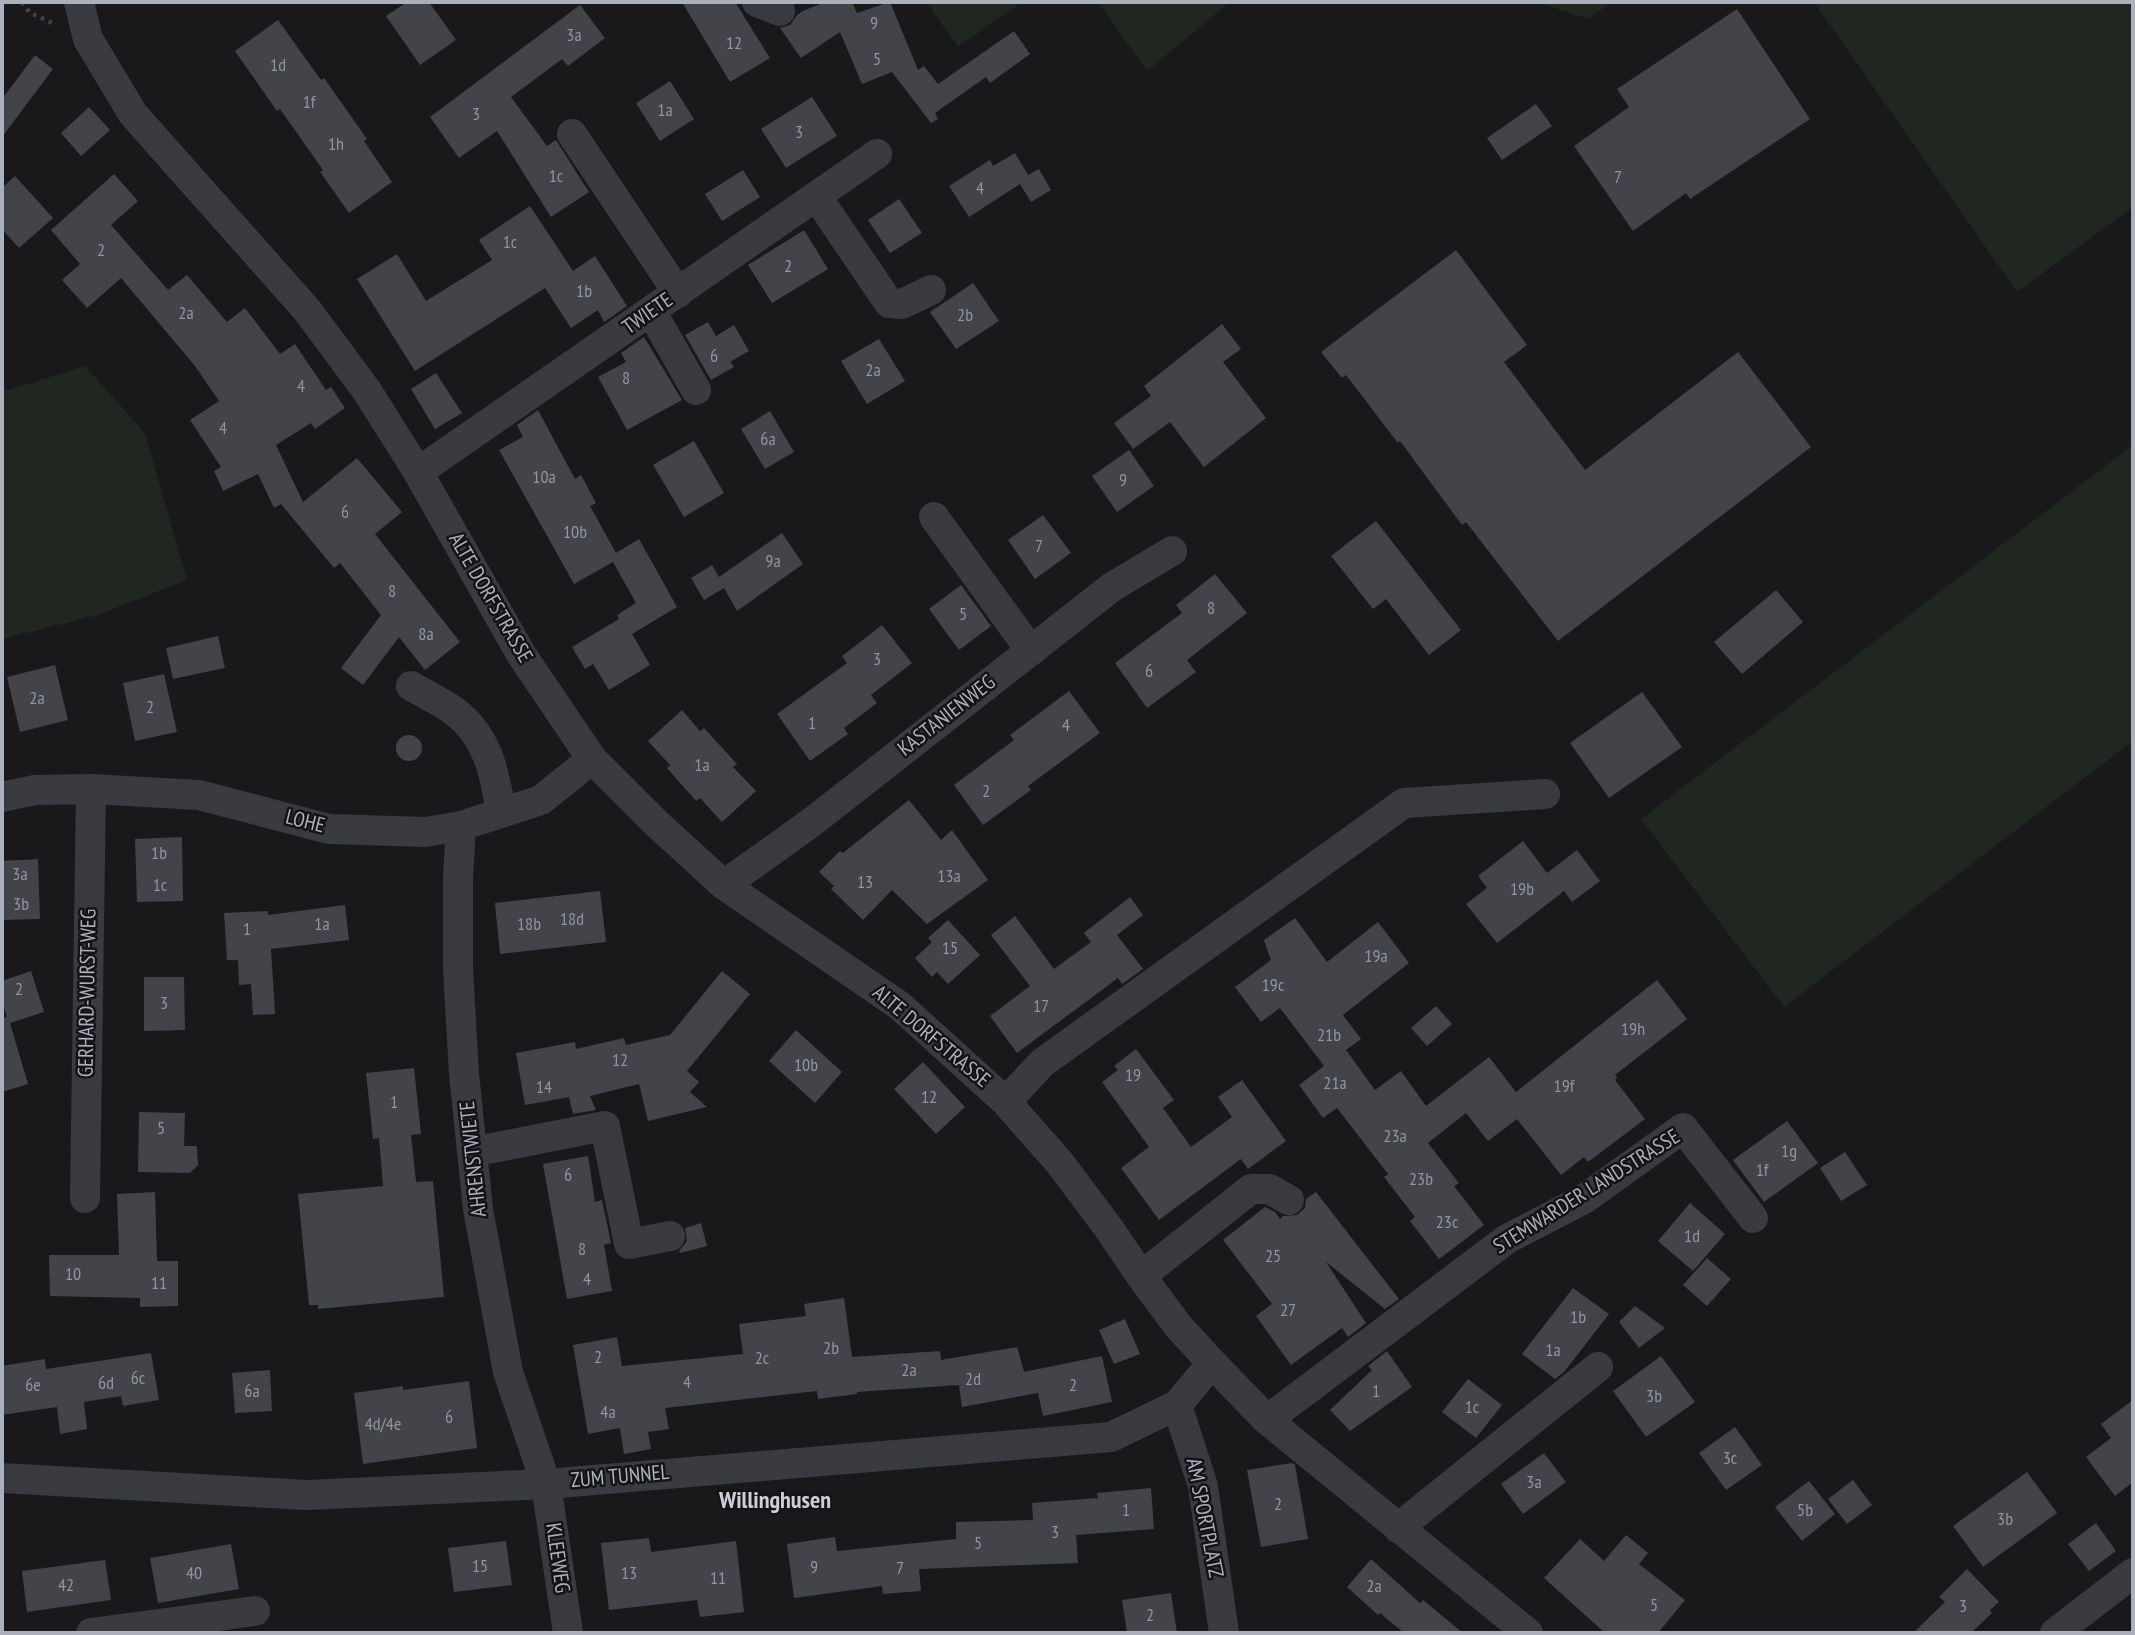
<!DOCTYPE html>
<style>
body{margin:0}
#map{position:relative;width:2135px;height:1635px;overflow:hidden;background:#19191c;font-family:"PT Sans Narrow",sans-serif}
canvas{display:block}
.frame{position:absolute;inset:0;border:4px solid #acb0bb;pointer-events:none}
</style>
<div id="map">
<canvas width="2135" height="1635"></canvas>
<div class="frame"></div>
</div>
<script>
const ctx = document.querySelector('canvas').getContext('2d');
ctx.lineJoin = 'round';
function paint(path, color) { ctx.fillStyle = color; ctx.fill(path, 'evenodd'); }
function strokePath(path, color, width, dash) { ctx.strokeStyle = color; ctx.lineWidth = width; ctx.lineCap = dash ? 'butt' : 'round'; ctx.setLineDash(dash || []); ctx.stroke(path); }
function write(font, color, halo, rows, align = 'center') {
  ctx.font = font + ' "PT Sans Narrow",sans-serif'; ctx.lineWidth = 5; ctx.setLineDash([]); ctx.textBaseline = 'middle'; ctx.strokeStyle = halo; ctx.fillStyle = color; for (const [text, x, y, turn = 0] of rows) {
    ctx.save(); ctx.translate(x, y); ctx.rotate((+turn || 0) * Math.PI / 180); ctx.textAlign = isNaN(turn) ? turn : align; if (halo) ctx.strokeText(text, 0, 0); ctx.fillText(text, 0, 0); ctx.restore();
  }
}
paint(new Path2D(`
 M926,2H1022L958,47Z
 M1098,2H1230L1147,71Z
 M1538,2H1612L1588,19Z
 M1814,2H2133V207L2017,292Z
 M85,366L145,433L187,580L98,615L2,639V388L8,390Z
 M2133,445V741L1784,1007L1641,819Z`), '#1f2720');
paint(new Path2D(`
 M407,2H429L456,40L420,65L386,16Z
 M682,2H735L770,58L730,82Z
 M825,2H852L857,13L890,2L918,70L924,66L938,84L1014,31L1030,54L990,83L986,77L935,113L938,119L931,123L892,72L862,84L840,32L801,58L780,28L790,25L797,15L803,11Z
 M580,5L605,38L568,66L562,59L511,97L547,146L556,140L589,192L551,217L497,131L459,158L430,117Z
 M1737,9L1810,119L1690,199L1686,193L1633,231L1574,146L1629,107L1617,89Z
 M278,20L321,80L324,78L367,139L364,141L392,182L349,213L320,172L323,170L280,109L277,111L235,51Z
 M35,55L53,69L2,137V99Z
 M670,81L694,119L660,141L636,103Z
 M812,97L837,136L786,168L761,129Z
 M1536,104L1552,126L1502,160L1487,138Z
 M89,107L110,130L81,156L61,133Z
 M1015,153L1028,175L1039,169L1051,190L1031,202L1020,184L969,217L949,186L990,160L993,166Z
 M743,170L760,197L722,221L705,194Z
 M114,174L138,201L111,225L168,290L187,275L227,322L245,308L280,354L295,344L326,390L331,387L345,408L315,429L311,423L276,445L303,502L357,458L402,512L375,534L460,642L425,670L399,637L363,685L341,668L381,615L340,563L334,568L281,504L274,508L258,474L223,491L214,471L221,467L190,420L219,401L195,366L121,278L87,308L62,280L80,264L51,230Z
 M15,176L53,218L19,248L2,229V188Z
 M899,199L922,233L890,253L868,220Z
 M530,206L573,271L595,256L627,306L604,322L598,310L571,328L545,288L415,371L357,279L397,254L426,301L492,260L479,240Z
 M804,230L828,269L772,303L748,265Z
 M1456,250L1527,345L1504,362L1585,470L1738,352L1811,447L1558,641L1466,522L1462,525L1400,441L1398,443L1346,375L1342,378L1321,352Z
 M973,283L999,321L956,349L930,312Z
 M708,322L716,336L734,325L749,351L730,362L734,367L711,380L685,335Z
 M1222,324L1241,349L1223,362L1266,418L1204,467L1170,422L1133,449L1114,423L1151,396L1144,386Z
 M644,337L682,400L627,430L598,377L626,362L621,353Z
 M879,339L905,381L867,404L841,361Z
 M436,373L462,413L435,429L411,389Z
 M538,410L575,479L581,475L596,503L590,506L616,553L639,539L677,607L632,634L650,665L609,690L593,664L585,669L572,647L619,619L617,615L636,603L613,562L574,584L499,450L523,437L517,425Z
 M770,411L794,452L765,469L741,429Z
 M694,441L724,493L684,517L653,465Z
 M1129,450L1154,486L1117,512L1092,476Z
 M1043,515L1071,553L1035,579L1008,540Z
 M1376,521L1461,630L1429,655L1386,599L1373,609L1331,556Z
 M782,533L803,564L737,611L724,588L704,600L691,578L712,565L719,577Z
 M1215,574L1247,613L1187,660L1196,672L1147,708L1115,663L1182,613L1176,605Z
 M961,585L991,626L959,650L929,609Z
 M1776,590L1803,622L1742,674L1714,642Z
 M882,625L912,663L871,695L877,703L844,728L848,734L810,761L777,714L847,663L842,656Z
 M218,636L225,668L173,679L166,648Z
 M55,665L68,720L20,732L7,677Z
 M164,674L177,732L135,741L123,683Z
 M1069,691L1100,733L1028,786L1031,790L983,825L954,785L1014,740L1010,735Z
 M1642,692L1682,747L1609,798L1570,743Z
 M682,710L700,731L704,728L737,764L733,767L756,791L722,822L700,798L696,801L667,768L670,765L648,741Z
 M396 748a13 13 0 1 1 26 0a13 13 0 1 1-26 0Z
 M909,800L941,840L952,830L988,880L927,924L892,890L863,920L831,889L834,886L819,872L840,851L843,853Z
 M182,837L183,901L137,902L135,839Z
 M1523,841L1547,873L1577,850L1600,881L1572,902L1564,891L1497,943L1466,904L1487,888L1478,876Z
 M38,859L40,919L2,920V861Z
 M600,891L606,942L500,954L495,903Z
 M1130,897L1143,915L1117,935L1143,969L1122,984L1118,978L1017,1053L990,1016L1030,986L991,935L1015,916L1054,969L1091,942L1084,933Z
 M345,905L349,940L271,949L275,1014L253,1015L251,984L239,985L238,960H227L224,913L268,911V915Z
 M1295,918L1327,962L1378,922L1409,963L1343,1015L1361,1039L1346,1050L1375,1090L1401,1071L1426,1106L1489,1057L1516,1092L1657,980L1687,1019L1615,1075L1617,1078L1615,1080L1645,1119L1588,1162L1584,1157L1561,1175L1517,1119L1488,1141L1466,1113L1428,1143L1459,1183L1454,1186L1484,1225L1439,1259L1410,1221L1415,1217L1384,1177L1388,1174L1337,1108L1323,1118L1299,1085L1324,1066L1280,1008L1261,1022L1235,987L1271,960L1264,940Z
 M948,920L980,955L948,984L937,972L932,977L915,958L932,942L928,938Z
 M31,971L44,1012L10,1023L28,1084L2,1092V1018L7,1017L2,1000V981Z
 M722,971L750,994L687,1071L699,1082L690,1092L707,1107L648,1121L639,1084L590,1096L596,1110L573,1114L569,1097L525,1105L516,1053L575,1042L576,1049L624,1038L626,1045L670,1035Z
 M144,977H184L185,1030L144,1031Z
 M1436,1006L1452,1024L1427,1046L1411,1028Z
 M796,1030L842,1072L815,1103L769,1061Z
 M1136,1049L1174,1100L1163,1108L1191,1147L1232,1117L1218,1097L1242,1080L1286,1141L1248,1169L1241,1159L1159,1220L1121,1168L1149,1147L1102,1082L1118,1070L1114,1066Z
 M923,1062L965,1107L936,1134L894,1089Z
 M414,1068L421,1134L411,1135L416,1182L433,1181L444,1297L318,1309V1305H309L298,1194L383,1186L379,1138L373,1139L366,1073Z
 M139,1112L185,1113L184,1146H197L198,1165L190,1173L138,1172Z
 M1787,1121L1818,1163L1764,1202L1733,1160Z
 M1845,1152L1867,1185L1841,1201L1820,1168Z
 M588,1156L595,1202L602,1200L611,1243L604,1245L612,1291L567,1299L543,1164Z
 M155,1192L157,1261H178V1306L140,1307V1298L50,1296L49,1255H119L117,1194Z
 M1316,1192L1399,1299L1385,1309L1326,1262L1366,1323L1348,1337L1342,1328L1291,1365L1256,1316L1272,1304L1223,1240L1265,1207L1275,1212L1280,1219L1283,1216L1297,1215L1305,1208L1306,1199Z
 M1690,1203L1725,1234L1693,1271L1658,1241Z
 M701,1223L707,1246L680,1253L679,1251L687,1241L685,1228Z
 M1707,1258L1731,1279L1707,1306L1683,1285Z
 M1573,1288L1609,1314L1564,1372L1555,1379L1522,1354Z
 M844,1298L852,1357L940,1351L941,1360L1017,1347L1024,1372L1102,1356L1112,1402L1043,1416L1038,1393L962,1407L959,1385L857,1392V1394L818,1399L817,1391L665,1408L669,1429L648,1432L651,1449L624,1454L620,1428L588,1434L573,1345L617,1337L622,1366L743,1354L739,1324L806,1316L804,1304Z
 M1635,1306L1665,1328L1639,1348L1619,1322Z
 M1125,1319L1140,1354L1114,1364L1099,1330Z
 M1387,1351L1412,1387L1350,1431L1330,1410L1372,1370L1368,1366Z
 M151,1353L159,1400L123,1406L121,1396L84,1402L87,1429L60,1434L57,1407L2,1415V1366L45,1359L46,1369Z
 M1661,1356L1695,1402L1646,1437L1613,1391Z
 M270,1370L272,1411L235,1413L232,1373Z
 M1468,1379L1502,1405L1476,1438L1442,1412Z
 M469,1381L477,1448L363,1464L354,1393L403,1386V1390Z
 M2133,1400V1482L2115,1496L2086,1457L2111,1438L2101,1424Z
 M1735,1427L1762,1465L1726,1490L1699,1453Z
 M1544,1453L1566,1482L1523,1514L1501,1484Z
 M1292,1463L1295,1465L1308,1539L1261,1547L1247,1470Z
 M2027,1472L2057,1513L1983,1567L1953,1526Z
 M1853,1480L1872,1505L1847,1524L1828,1499Z
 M1809,1481L1835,1514L1802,1541L1775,1507Z
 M1151,1488L1154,1529L1076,1535L1078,1563L919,1569L921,1591L883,1594L882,1586L794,1598L787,1544L835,1537L837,1551L956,1539V1522L1033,1520L1032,1503L1098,1498L1097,1493Z
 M2096,1523L2116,1551L2089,1571L2068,1544Z
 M1626,1535L1648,1553L1639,1564L1685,1600L1658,1633H1605L1544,1578L1580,1539L1604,1561Z
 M649,1538L651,1552L736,1541L744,1612L700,1617L697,1600L609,1610L601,1543Z
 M506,1541L512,1585L454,1592L448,1548Z
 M231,1544L239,1589L158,1603L150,1558Z
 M1371,1559L1420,1603L1423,1600L1463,1633H1404L1380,1613L1378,1615L1347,1587Z
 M105,1560L111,1600L27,1612L22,1571Z
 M1967,1569L1999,1602L1990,1610L1992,1613L1971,1633H1913L1945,1602L1939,1597Z
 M1171,1593L1177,1633H1127L1122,1600Z`), '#434449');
strokePath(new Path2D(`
 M22,2L30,13L55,24`), '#404248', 4.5, [3.5, 5]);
strokePath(new Path2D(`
 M79,2L88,39L133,114L307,310L367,391L418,472L521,654L592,759L656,823L724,885L900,1006L1006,1102L1059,1162L1110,1230L1141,1276L1178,1326L1212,1363L1267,1420L1528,1633
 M757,2L780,11
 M572,134L678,293
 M817,197L889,303L902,304L931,290
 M651,311L696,390
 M418,472L877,154
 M934,517L1031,651
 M411,686C425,694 440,701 454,711C488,736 495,774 501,813
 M2,797L35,790L91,789L199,795L329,829L426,832L461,826L541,800L592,759
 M461,826L458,877V969L464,1074L478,1209L508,1372L546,1484L568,1633
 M724,885L812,822L1112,587L1172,551
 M1006,1102L1042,1063L1404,803L1545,794
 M472,1152L605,1126L629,1244L670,1236
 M85,1198L91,789
 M1141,1276L1251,1189H1269L1289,1200
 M1177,1405L1203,1486L1224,1633
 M1267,1420L1507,1239L1584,1199L1683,1128L1753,1218
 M2,1478L307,1495L546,1484L1111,1437L1177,1405L1212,1363
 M1398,1528L1598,1367
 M91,1633L255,1611
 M2055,1633L2133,1573`), '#3a3b41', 30);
write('18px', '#92959e', null, [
 ["9",874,24],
 ["3a",574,36],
 ["12",734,44],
 ["5",877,60],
 ["1d",278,66],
 ["1f",309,103],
 ["1a",665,111],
 ["3",476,115],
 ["3",799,133],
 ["1h",336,145],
 ["1c",556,177],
 ["7",1618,178],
 ["4",980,189],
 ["1c",510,243],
 ["2",101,251],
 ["2",788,267],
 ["1b",584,292],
 ["2a",186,314],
 ["2b",965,316],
 ["6",714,357],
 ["2a",873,371],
 ["8",626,379],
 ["4",301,387],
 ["4",223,429],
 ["6a",768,440],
 ["10a",544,478],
 ["9",1123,481],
 ["6",345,513],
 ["10b",575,533],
 ["7",1039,547],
 ["9a",773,562],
 ["8",392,592],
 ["8",1211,609],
 ["5",963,615],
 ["8a",426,635],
 ["3",877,660],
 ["6",1149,672],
 ["2a",37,699],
 ["2",150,708],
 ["1",812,724],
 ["4",1066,726],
 ["1a",702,766],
 ["2",986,792],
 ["1b",159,854],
 ["3a",20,875],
 ["13a",949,877],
 ["13",865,883],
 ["1c",160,886],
 ["19b",1522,890],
 ["3b",21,905],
 ["18d",572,920],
 ["1a",322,925],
 ["18b",529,925],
 ["1",247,930],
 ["15",950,949],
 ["19a",1376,957],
 ["19c",1273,986],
 ["2",19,990],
 ["3",164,1004],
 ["17",1041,1007],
 ["19h",1633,1030],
 ["21b",1329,1036],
 ["12",620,1061],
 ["10b",806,1066],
 ["19",1133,1076],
 ["21a",1335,1084],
 ["19f",1564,1087],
 ["14",544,1088],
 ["12",929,1098],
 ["1",394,1103],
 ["5",161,1129],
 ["23a",1395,1137],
 ["1g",1789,1152],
 ["1f",1762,1171],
 ["6",568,1176],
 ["23b",1421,1180],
 ["23c",1447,1223],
 ["1d",1692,1237],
 ["8",582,1250],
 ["25",1273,1257],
 ["10",73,1275],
 ["4",587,1280],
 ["11",159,1284],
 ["27",1288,1311],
 ["1b",1578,1318],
 ["2b",831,1349],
 ["1a",1553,1351],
 ["2",598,1358],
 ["2c",762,1359],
 ["2a",909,1371],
 ["6c",138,1379],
 ["2d",973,1380],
 ["4",687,1383],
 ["6d",106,1384],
 ["6e",33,1386],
 ["2",1073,1386],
 ["6a",252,1392],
 ["1",1376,1392],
 ["3b",1654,1397],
 ["1c",1472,1408],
 ["4a",608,1413],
 ["6",449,1418],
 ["4d/4e",383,1425],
 ["3c",1730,1459],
 ["3a",1534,1483],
 ["2",1278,1505],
 ["1",1126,1511],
 ["5b",1805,1511],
 ["3b",2005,1520],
 ["3",1055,1533],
 ["5",978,1544],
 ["15",480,1567],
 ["9",814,1568],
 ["7",900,1569],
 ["40",194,1574],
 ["13",629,1574],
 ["11",718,1579],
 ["42",66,1586],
 ["2a",1374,1587],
 ["5",1654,1606],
 ["3",1963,1607],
 ["2",1150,1616]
]);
write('21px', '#acb0bb', '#141417', [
 ["TWIETE",648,314,-35],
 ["ALTE DORFSTRASSE",490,598,60],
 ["KASTANIENWEG",947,716,-38],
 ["LOHE",305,822,14],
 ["GERHARD-WURST-WEG",88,993,-89],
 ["ALTE DORFSTRASSE",931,1037,40],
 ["AHRENSTWIETE",474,1159,-96],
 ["STEMWARDER LANDSTRASSE",1587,1192,-32],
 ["ZUM TUNNEL",620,1477,-5],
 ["AM SPORTPLATZ",1204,1518,79],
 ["KLEEWEG",557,1558,82]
]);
write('bold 24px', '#cdcfd7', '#141417', [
 ["Willinghusen",775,1501]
]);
</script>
